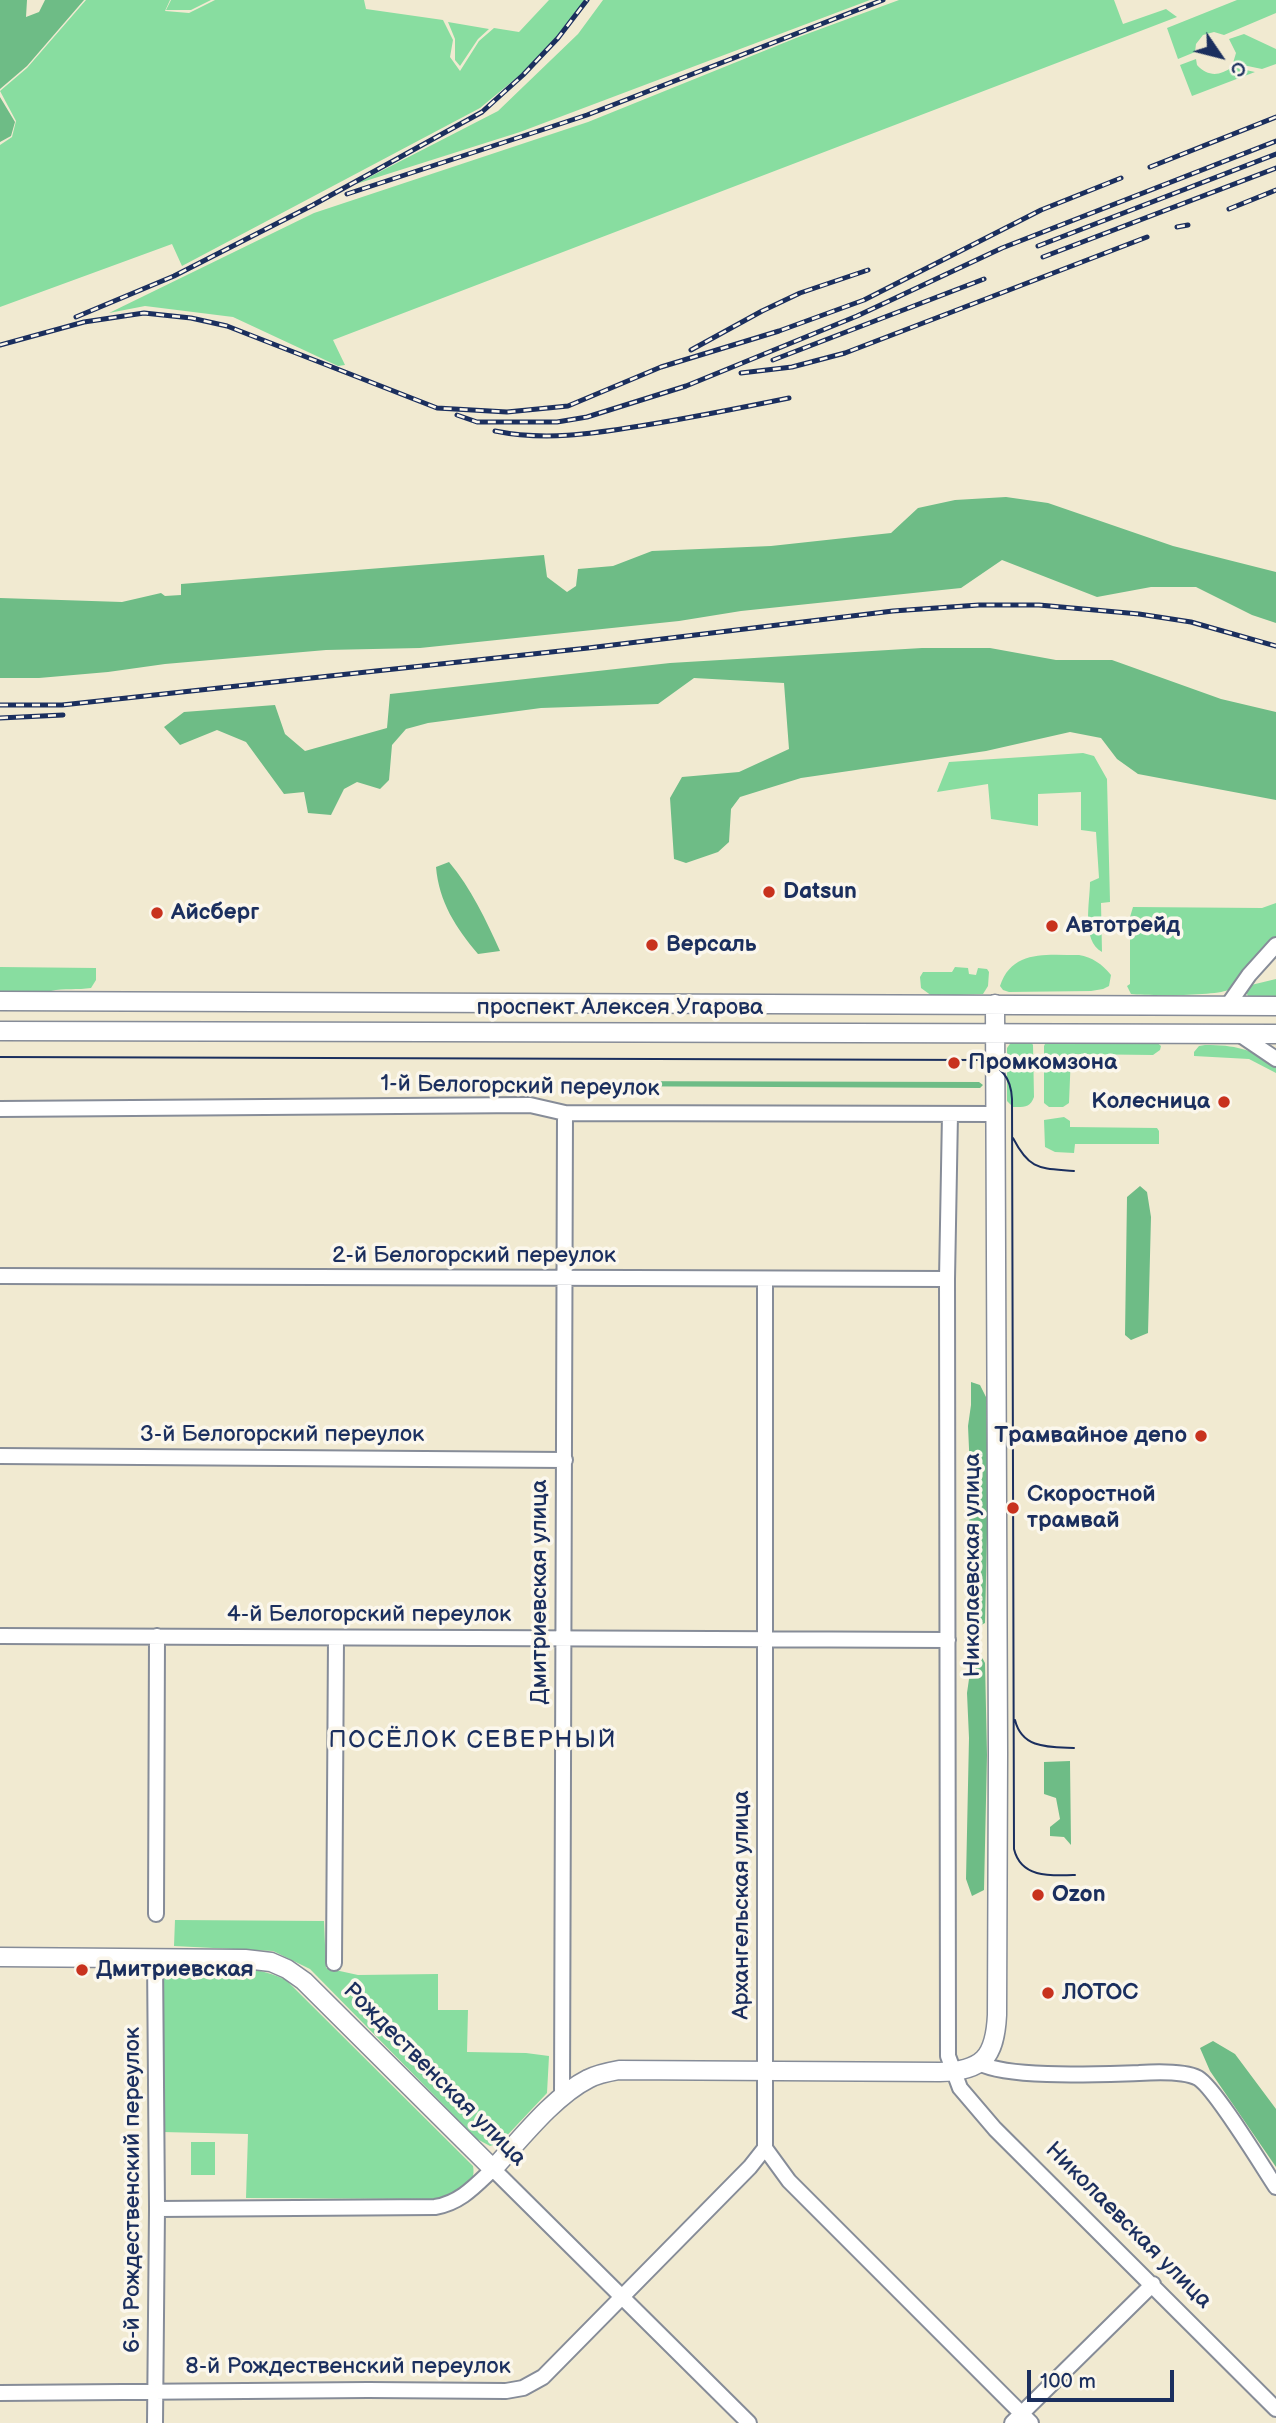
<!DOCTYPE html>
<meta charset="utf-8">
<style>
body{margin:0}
#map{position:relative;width:1276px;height:2423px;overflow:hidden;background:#f1ead1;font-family:"Balsamiq Sans",sans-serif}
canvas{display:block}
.north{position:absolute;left:1185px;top:21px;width:70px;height:70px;-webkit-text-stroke:5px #fbf7ec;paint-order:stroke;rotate:125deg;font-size:19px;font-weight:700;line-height:28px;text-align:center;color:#1b2f5e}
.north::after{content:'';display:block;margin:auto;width:24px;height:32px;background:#1b2f5e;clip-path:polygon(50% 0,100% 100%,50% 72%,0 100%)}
.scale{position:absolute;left:1027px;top:2370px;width:147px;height:32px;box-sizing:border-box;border:4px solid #1b2f5e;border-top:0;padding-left:9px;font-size:21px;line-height:24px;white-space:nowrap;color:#1b2f5e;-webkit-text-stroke:5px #fbf7ec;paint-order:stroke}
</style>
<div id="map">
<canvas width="1276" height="2423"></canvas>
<div class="north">С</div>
<div class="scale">100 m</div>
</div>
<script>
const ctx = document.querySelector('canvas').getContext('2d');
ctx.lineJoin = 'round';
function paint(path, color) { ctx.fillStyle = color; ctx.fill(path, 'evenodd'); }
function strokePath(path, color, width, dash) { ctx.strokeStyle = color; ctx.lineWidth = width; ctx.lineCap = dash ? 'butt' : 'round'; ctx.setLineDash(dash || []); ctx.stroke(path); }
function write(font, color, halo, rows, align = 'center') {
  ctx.font = font + ' "Balsamiq Sans",sans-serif'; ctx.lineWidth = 7; ctx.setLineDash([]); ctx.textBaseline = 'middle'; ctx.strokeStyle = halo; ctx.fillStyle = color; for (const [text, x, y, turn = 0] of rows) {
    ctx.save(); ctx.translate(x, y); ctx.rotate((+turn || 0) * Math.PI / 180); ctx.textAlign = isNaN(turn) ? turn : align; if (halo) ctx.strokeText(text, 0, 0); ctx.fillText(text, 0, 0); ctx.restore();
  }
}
paint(new Path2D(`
 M86,0H170L165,11L189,13L215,0H364L366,9L443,20L453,40L450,57L460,71L479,41L494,28L519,32L549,0H585L556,37L520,75L480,108L182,266L172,244L0,307V145L12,137L16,121L0,91L27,68Z
 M171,0H211L191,10H166Z
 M603,0H870L520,132L356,184L498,111L578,34Z
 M899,0H1114L1123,24L1166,9L1177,17L333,340L345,365L338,366L233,317L145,306L109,313L314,213L588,122L796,38Z
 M1237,0H1276V13L1224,35L1214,32L1203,35L1196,44L1195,52L1178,59L1167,28Z
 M448,22L489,29L478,39L460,66L455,60V39Z
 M1244,34L1276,49V64L1262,69L1233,63L1236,53L1229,39Z
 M1196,59L1197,65C1208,77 1220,76 1232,67L1255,72L1192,96L1180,65Z
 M1083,753L1094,756L1107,779L1110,902L1101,903L1102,952C1081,940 1090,903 1090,882L1099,878L1096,832L1081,830V792L1038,794V826L991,819L988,784L937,792L949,762Z
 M1276,903V937C1266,948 1239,984 1228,990C1215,996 1147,996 1131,994L1127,986L1130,984V917L1133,907L1262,908Z
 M1079,955C1092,957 1102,964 1111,975L1109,986L1103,989L1091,991L1009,992L1003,990L1000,986C1012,949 1047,955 1079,955Z
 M0,967L96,968V980L91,988C78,990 64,988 51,991C34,993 18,995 0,995Z
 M955,967L968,968L969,974L976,975L978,968L987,969L989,972L988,986L983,994L932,996L921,988L920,977L923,972H952Z
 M1276,979V998L1249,997L1244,990L1247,986Z
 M1154,1040L1161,1046L1160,1050L1153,1055L1071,1054L1069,1103L1063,1107H1049L1044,1103V1046L1046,1042Z
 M1012,1041L1031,1042L1033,1045L1034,1097C1030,1108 1024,1107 1013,1107L1007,1101V1048Z
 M1205,1045C1236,1045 1249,1049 1276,1064V1073L1249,1059L1194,1056V1052L1199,1046Z
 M1064,1117L1070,1121V1127L1157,1128L1159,1131V1144H1075L1074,1153L1055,1152L1045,1147L1044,1120Z
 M175,1920L324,1921L326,1968L358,1975L438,1974V2010H468L467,2052L526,2053L549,2056L547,2093L500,2143L490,2146L477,2139L310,1969L273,1951L174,1946Z
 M171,1969C208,1969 252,1962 286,1980L473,2166C477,2186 458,2194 441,2199L246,2198L248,2134L162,2132L160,1982L163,1972Z
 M191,2142H215V2175H191Z`), '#88dda0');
paint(new Path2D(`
 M0,0H27L26,17L39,12L45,0H84L27,66L0,89Z
 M0,97L15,122L11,136L0,142Z
 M1006,497L1048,503L1173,546L1276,572V623L1252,615L1196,587H1151L1097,597L1002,560L961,588L741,611L679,621L420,648L326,650L165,664L108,672L39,678H0V598L122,602L161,593L165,596L181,595V584L544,555L547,577L567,592L576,586L578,569L613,566L652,551L771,546L891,533L918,508L955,500Z
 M922,648H990L1056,660H1112L1221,699L1276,712V800L1138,774L1117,759L1101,738L1070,732L986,751L801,778L740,797L731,809L729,842L718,852L686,863L674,859L670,798L682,777L739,772L789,749L784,683L694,678L658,704L541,708L428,723L406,729L392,745L389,780L380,789L357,782L344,789L331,815L308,813L304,792L284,794L246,742L217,730L180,745L164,727L184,712L275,705L285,734L305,751L387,728L390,694L670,663Z
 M449,862C471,888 486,920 500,951L478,954C456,928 439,902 436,867Z
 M577,1081L979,1082L983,1085L980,1088L573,1086V1082Z
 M1140,1186L1147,1192L1151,1217L1148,1333L1131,1340L1125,1335L1127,1197Z
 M971,1382L980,1385L986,1397L988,1489L985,1623L973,1629L967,1613L970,1471L968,1426L971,1405Z
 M971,1648L979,1652L985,1663L987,1755L984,1890L972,1896L966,1879L969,1738L967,1693L970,1672Z
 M1070,1761L1071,1845L1064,1837L1050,1836V1827L1060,1819L1056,1798L1044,1794V1762Z
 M1213,2041L1235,2054L1276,2109V2167L1210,2071L1200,2048Z`), '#6ebc86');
const minor = new Path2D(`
 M1228,1005L1249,975L1276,945
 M1239,1034L1276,1059
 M0,1109L530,1105L565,1113L996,1114
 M950,1114L947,1279L948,2056L960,2088L995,2129L1276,2409
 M0,1276L947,1279
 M765,1280V2148L789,2181L1031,2423
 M0,1456L565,1460
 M0,1636L948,1640
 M156,1914L157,1636
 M155,1957L157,2209L155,2423
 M334,1963L336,1638
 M979,2063C1010,2079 1102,2074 1139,2073C1155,2072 1184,2071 1198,2078C1215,2088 1262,2166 1276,2187
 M562,2096L565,1113
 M157,2209L435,2207C460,2203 475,2186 493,2169L749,2423
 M0,2393L368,2390L506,2391L523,2388L543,2377L750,2167L765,2148
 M1012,2423L1153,2284`);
const major = new Path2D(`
 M0,1001L1276,1006
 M0,1031L1276,1034
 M0,1957L245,1959L271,1962L287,1969L304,1981L493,2169C519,2141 554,2096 588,2079C597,2074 608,2072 619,2070L940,2072C983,2071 995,2057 997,2015L998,1754L995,1004`);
strokePath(minor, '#868c98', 18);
strokePath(major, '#868c98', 21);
strokePath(minor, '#fff', 14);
strokePath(major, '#fff', 18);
strokePath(new Path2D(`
 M0,1057L981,1060C1001,1066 1011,1077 1012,1099L1014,1849C1021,1878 1050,1876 1075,1875
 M1013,1138C1030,1171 1040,1168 1074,1171
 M1015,1720C1022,1749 1049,1747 1074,1748`), '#1b2f5e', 2);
const rail = new Path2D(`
 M1150,167L1276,117
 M347,194L587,115L883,0
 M1229,209L1276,190
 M1177,227L1188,225
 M1038,246L1276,154
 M1043,257L1276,168
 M76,317L174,276L313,205L482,112L523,75L558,38L587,0
 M0,345L84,322L144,313L191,318L227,326L437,408L507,412L568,406L661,367L779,331L864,300L1041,210L1121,178
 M691,350L762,311L800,293L868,270
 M773,360L984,279
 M741,373L792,367L845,353L1147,237
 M457,415L477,422H557L587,417L686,386L857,316L1002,248L1276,141
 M495,431C544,441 591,434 640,426C690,418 740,408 789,398
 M0,705H62L588,648L893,611L979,605H1039L1139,614L1191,622L1276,646
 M0,718L63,715`);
strokePath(rail, '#1b2f5e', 5);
strokePath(rail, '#fbf7ec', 2.5, [8]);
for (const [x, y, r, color] of [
 [769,892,7,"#c8321e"],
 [157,913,7,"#c8321e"],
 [1052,926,7,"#c8321e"],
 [652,945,7,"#c8321e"],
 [954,1063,7,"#c8321e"],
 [1224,1102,7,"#c8321e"],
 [1201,1436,7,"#c8321e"],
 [1013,1508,7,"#c8321e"],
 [1038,1895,7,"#c8321e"],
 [82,1970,7,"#c8321e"],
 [1048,1993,7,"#c8321e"]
]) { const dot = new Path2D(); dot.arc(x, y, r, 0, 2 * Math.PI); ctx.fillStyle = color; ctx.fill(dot); strokePath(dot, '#fbf7ec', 2.5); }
write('bold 23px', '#1b2f5e', '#fbf7ec', [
 ["Datsun",783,892],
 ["Айсберг",171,913],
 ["Автотрейд",1066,926],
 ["Версаль",666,945],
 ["Промкомзона",968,1063],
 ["Колесница",1210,1102,"right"],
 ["Трамвайное депо",1187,1436,"right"],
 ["Скоростной",1027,1495],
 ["трамвай",1027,1521],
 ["Ozon",1052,1895],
 ["Дмитриевская",96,1970],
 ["ЛОТОС",1062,1993]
], 'left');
write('23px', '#1b2f5e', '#fbf7ec', [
 ["проспект Алексея Угарова",620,1008],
 ["1-й Белогорский переулок",520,1087,1],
 ["2-й Белогорский переулок",474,1256],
 ["3-й Белогорский переулок",282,1435],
 ["Николаевская улица",973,1565,-90],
 ["Дмитриевская улица",540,1592,-90],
 ["4-й Белогорский переулок",369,1615],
 ["Архангельская улица",742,1905,-90],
 ["Рождественская улица",434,2075,45],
 ["6-й Рождественский переулок",133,2190,-90],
 ["Николаевская улица",1128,2226,45],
 ["8-й Рождественский переулок",348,2367]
]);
ctx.letterSpacing = '2px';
write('24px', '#1b2f5e', '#fbf7ec', [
 ["ПОСЁЛОК СЕВЕРНЫЙ",473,1741]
]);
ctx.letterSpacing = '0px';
</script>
